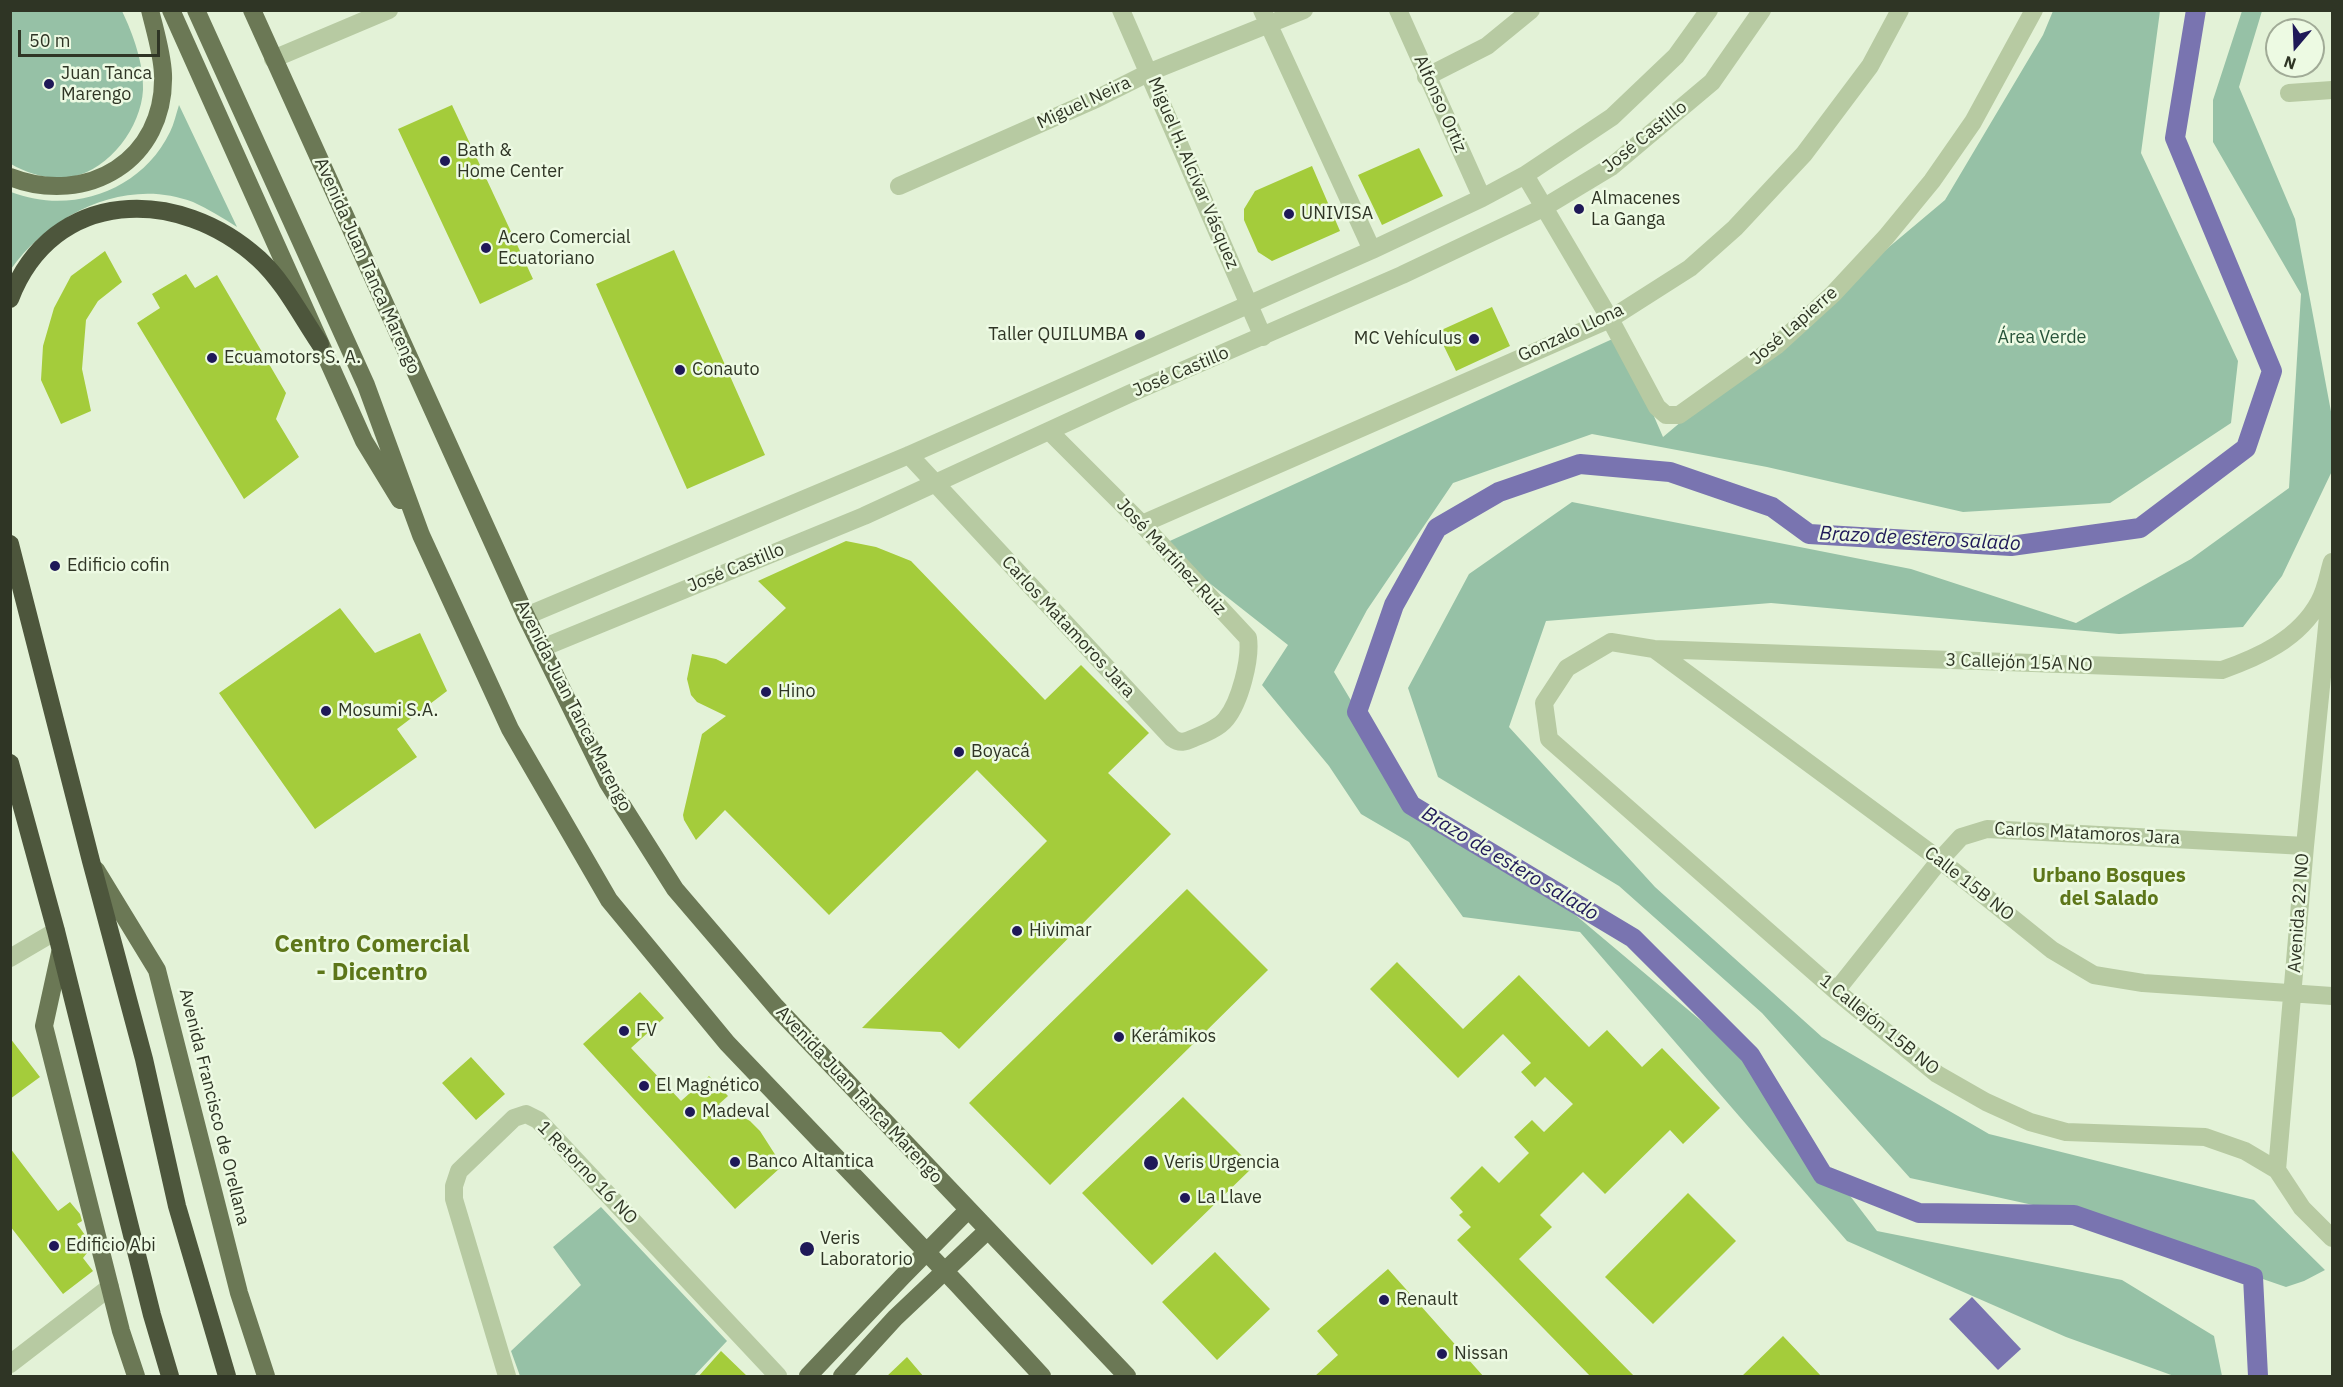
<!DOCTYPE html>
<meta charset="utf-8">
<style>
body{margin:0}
#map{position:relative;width:2343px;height:1387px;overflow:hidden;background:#e3f2d7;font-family:"IBM Plex Sans",sans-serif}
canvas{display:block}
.frame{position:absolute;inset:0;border:12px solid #2f3525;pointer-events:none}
.north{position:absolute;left:2265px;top:18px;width:60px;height:60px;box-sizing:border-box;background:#edfae3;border:2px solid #a1ab97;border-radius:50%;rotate:199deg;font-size:16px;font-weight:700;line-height:24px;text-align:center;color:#2f3525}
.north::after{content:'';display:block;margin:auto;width:21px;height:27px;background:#1f1958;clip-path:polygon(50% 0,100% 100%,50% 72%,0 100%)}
.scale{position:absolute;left:18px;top:30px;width:142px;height:27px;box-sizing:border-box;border:3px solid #2f3525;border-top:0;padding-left:8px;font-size:18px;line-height:21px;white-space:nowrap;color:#2f3525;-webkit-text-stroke:4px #edfae3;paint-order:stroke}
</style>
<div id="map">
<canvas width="2343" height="1387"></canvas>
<div class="frame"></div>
<div class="north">N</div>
<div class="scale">50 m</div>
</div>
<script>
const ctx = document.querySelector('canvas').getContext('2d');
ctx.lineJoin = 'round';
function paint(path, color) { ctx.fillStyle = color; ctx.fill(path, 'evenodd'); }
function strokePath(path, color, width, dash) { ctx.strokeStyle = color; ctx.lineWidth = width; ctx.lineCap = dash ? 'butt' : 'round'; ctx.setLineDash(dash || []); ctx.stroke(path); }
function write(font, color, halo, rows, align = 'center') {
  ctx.font = font + ' "IBM Plex Sans",sans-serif'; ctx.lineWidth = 5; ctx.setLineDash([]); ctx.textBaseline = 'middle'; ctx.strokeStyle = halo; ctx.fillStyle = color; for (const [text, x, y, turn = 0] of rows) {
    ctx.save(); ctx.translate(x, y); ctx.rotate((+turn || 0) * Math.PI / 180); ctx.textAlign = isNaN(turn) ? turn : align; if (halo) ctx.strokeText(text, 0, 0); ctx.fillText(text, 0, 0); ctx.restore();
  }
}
paint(new Path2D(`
 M11,11H122C133,34 144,64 143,90C141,127 110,169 72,177C52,181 28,174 11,164Z
 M2053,11H2160L2141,153L2238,361L2231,423L2110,503L1963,512L1767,467L1592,434L1453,483L1367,610L1334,672L1420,816L1535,881L1743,1056L1877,1231L2122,1280L2214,1336L2222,1376H2174L2066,1337L1847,1241L1580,932L1463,917L1409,842L1361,814L1329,766L1262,685L1288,645L1161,545L1619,336L1663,437L1945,200L2043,35Z
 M2242,11H2262L2239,87L2295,219L2332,417V471L2282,576L2243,627L2119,634L1771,603L1546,621L1509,727L1655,887L1822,1037L1989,1134L2254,1200L2325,1270L2304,1281L2286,1287L2074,1214L1910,1178L1762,1013L1619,886L1438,777L1408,688L1469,574L1572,502L1911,569L2076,623L2191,559L2289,488L2301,294L2213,142V100Z
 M179,105L237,227C223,218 208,209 193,202C126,176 50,214 11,269V192C70,215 141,192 170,132C174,124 176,114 179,105Z
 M601,1207L727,1341L694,1376H520L511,1351L581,1285L553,1247Z`), '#96c1a6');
paint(new Path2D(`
 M1972,1297L2021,1349L1998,1370L1949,1319Z`), '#7974b0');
strokePath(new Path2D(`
 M2196,10L2175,138L2272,371L2246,448L2140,528L2011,546L1809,534L1772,507L1670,472L1580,464L1499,492L1437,528L1394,605L1357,712L1411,805L1633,938L1750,1055L1823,1175L1919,1213L2074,1215L2253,1277L2258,1376`), '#7974b0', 20);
paint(new Path2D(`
 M452,105L533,279L480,304L398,129Z
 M1419,148L1443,196L1382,225L1358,175Z
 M1312,166L1340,231L1272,261L1258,252L1244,220V209L1255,191Z
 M674,250L765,455L687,489L596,284Z
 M105,251L122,282L98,301L86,320L82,369L91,411L61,424L41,380L43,346L54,308L71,276Z
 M186,274L195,288L217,275L286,393L276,419L299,457L244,499L137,323L160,308L152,294Z
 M1492,307L1510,346L1456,371L1437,332Z
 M846,541L876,547L911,561L1045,700L1081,665L1149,733L1108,773L1171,834L959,1049L941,1032L862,1028L1047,841L977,770L829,915L725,810L696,840L684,820L683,815L702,734L726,716L697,702L691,695L687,679L692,654L716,659L726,664L786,608L758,581Z
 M340,608L375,653L420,633L447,691L397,729L417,757L315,829L219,693Z
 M1187,889L1268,970L1050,1185L969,1103Z
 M1397,962L1463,1029L1519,975L1589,1047L1607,1030L1642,1067L1662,1048L1720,1108L1683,1144L1670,1130L1605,1194L1583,1172L1540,1215L1552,1227L1519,1259L1635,1377H1591L1457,1240L1471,1227L1459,1215L1463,1212L1450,1198L1482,1166L1499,1183L1529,1153L1514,1137L1532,1120L1544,1132L1573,1104L1545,1077L1535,1087L1521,1072L1531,1063L1503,1034L1458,1078L1370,989Z
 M640,992L664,1018L631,1048L681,1101L709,1076L728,1096L719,1104L750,1121L760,1131L776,1156L780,1168L735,1209L583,1044Z
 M10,1038L40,1077L10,1099Z
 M471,1057L505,1094L476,1120L442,1083Z
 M1183,1097L1253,1167L1152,1265L1082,1193Z
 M10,1148L58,1211L70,1202L80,1214L82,1221L77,1224L85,1235L78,1240L87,1253L83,1258L93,1271L63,1294L10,1226Z
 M1688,1193L1736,1241L1653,1324L1605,1277Z
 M1215,1252L1270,1309L1217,1360L1162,1302Z
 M1388,1269L1484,1377H1314L1338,1355L1317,1331Z
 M1783,1336L1822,1377H1741Z
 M721,1351L748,1377H698Z
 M907,1357L924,1377H886Z`), '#a4cc3b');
strokePath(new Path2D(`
 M1121,10L1263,337
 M1262,10L1372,250
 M1398,10L1482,198
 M273,59L389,10
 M1426,77L1487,46L1531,10
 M2289,93L2332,90
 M1525,175L1610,319L1657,407L1666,415H1679L1776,346L1833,294L1886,237L1932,181L1973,122L2034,10
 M899,186L1096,99L1150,72L1304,10
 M909,455L1172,738C1180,744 1185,742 1194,738C1204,734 1219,728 1226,719C1240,702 1251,659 1248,638L1142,524L1049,431
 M1142,524L1610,319L1690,268L1735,228L1804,154L1870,66L1900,10
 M2331,587L2305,846L2277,1170L2302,1208L2332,1238
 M526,616L909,455L1372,250L1482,198L1525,175L1612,117L1676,56L1709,10
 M542,648L864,516L1129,394L1402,275L1543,208L1611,167L1712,82L1762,10
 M1654,649L1940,860L2052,950L2094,975L2143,983L2332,996
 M10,958L56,931
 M1836,991L1940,860L1961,837L1987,829L2305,846
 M2277,1170L2245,1151L2205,1137L2066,1132L2030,1122L1986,1102L1937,1074L1836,991L1549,739L1544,703L1567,668L1611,642L1654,649L2222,670C2259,657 2299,639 2319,602C2326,590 2328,575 2332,562
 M10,1364L110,1287
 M507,1376L454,1199V1186L459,1171L514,1118L526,1114L538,1120L778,1376`), '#b7caa2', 18);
strokePath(new Path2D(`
 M171,10L364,441L400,500
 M196,10L366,385L421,535L510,729L609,900L727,1043L958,1285L1042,1376
 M252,10L526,616L608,783L675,889L776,1007L1127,1376
 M10,177C87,207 166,160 163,74C162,53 155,31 150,10
 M96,870L157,970L239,1293L266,1376
 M60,953L44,1026L121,1331L136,1376
 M808,1376L902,1277L968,1210
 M842,1376L895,1318L988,1230`), '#6b7855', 18);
strokePath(new Path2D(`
 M10,299C53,187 179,186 259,259C284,282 301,316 320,344
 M10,544L91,861L144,1059L177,1206L227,1376
 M10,763L56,931L152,1315L170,1376`), '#4d563c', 18);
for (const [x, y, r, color] of [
 [49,84,6,"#1f1958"],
 [445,161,6,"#1f1958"],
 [1579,209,6,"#1f1958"],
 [1289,214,6,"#1f1958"],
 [486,248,6,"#1f1958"],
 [1140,335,6,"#1f1958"],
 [1474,339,6,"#1f1958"],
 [212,358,6,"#1f1958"],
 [680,370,6,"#1f1958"],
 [55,566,6,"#1f1958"],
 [766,692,6,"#1f1958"],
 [326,711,6,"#1f1958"],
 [959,752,6,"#1f1958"],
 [1017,931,6,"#1f1958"],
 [624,1031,6,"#1f1958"],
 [1119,1037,6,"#1f1958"],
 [644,1086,6,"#1f1958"],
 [690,1112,6,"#1f1958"],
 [735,1162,6,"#1f1958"],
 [1151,1163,8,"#1f1958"],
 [1185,1198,6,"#1f1958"],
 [54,1246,6,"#1f1958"],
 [807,1249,8,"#1f1958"],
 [1384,1300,6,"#1f1958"],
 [1442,1354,6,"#1f1958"]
]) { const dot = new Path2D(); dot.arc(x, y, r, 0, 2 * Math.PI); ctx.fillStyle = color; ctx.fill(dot); strokePath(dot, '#edfae3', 2); }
write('18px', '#2f3525', '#edfae3', [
 ["Juan Tanca",61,74],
 ["Marengo",61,95],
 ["Bath &",457,151],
 ["Home Center",457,172],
 ["Almacenes",1591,199],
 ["La Ganga",1591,220],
 ["UNIVISA",1301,214],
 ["Acero Comercial",498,238],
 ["Ecuatoriano",498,259],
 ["Taller QUILUMBA",1128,335,"right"],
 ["MC Vehículus",1462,339,"right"],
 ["Ecuamotors S. A.",224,358],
 ["Conauto",692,370],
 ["Edificio cofin",67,566],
 ["Hino",778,692],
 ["Mosumi S.A.",338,711],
 ["Boyacá",971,752],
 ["Hivimar",1029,931],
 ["FV",636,1031],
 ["Kerámikos",1131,1037],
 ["El Magnético",656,1086],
 ["Madeval",702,1112],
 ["Banco Altantica",747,1162],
 ["Veris Urgencia",1164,1163],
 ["La Llave",1197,1198],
 ["Veris",820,1239],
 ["Laboratorio",820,1260],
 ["Edificio Abi",66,1246],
 ["Renault",1396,1300],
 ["Nissan",1454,1354]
], 'left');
write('18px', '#2f3525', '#edfae3', [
 ["Miguel Neira",1084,103,-25],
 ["Alfonso Ortiz",1440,104,66],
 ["José Castillo",1645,137,-39],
 ["Miguel H. Alcívar Vásquez",1193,173,67],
 ["Avenida Juan Tanca Marengo",367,266,66],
 ["José Lapierre",1794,326,-41],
 ["Gonzalo Llona",1571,333,-25],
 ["José Castillo",1181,372,-23],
 ["José Martínez Ruiz",1171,557,47],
 ["José Castillo",736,568,-22],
 ["Carlos Matamoros Jara",1068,627,47],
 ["3 Callejón 15A NO",2019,663,2],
 ["Avenida Juan Tanca Marengo",573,706,63],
 ["Carlos Matamoros Jara",2087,834,3],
 ["Calle 15B NO",1969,884,38],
 ["Avenida 22 NO",2299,913,-86],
 ["1 Callejón 15B NO",1879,1025,39],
 ["Avenida Juan Tanca Marengo",859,1095,47],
 ["Avenida Francisco de Orellana",214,1107,76],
 ["1 Retorno 16 NO",587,1173,46]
]);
write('18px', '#28543a', '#edfae3', [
 ["Área Verde",2042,338]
]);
write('italic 20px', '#1f1958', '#edfae3', [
 ["Brazo de estero salado",1920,539,3],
 ["Brazo de estero salado",1510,864,31]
]);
write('bold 20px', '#5d7619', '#edfae3', [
 ["Urbano Bosques",2109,876],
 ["del Salado",2109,899]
]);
write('bold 24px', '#5d7619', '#edfae3', [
 ["Centro Comercial",372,945],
 ["- Dicentro",372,973]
]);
</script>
